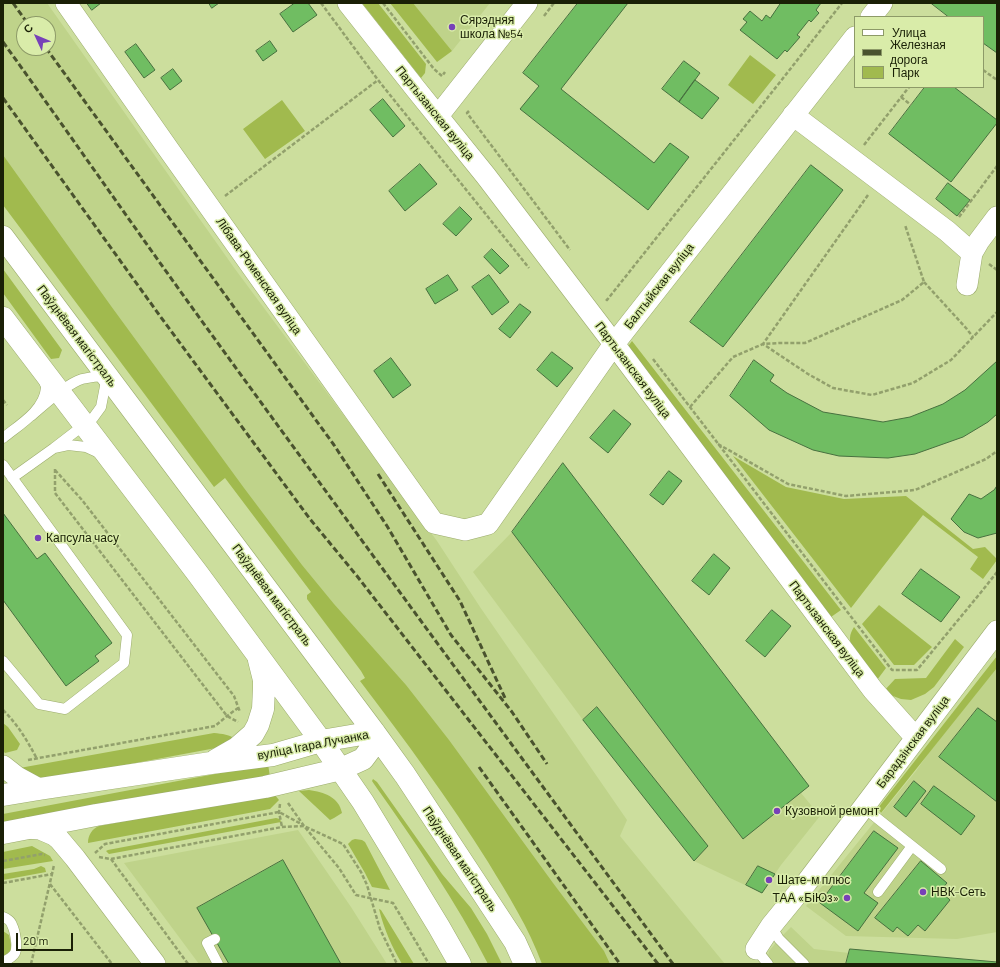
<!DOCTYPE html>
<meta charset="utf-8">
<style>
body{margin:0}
#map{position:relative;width:1000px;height:967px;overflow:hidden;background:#ccde9d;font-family:Barlow,sans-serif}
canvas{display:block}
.frame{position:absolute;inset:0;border:4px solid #1a2006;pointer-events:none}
.legend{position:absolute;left:854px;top:16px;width:130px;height:72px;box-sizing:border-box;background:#d9eca9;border:1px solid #8d9a68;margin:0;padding:5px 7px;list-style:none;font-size:12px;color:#1a2006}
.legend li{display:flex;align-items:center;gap:8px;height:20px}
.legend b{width:20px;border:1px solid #8d9a68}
.north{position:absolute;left:16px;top:16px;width:40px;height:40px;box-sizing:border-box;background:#d9eca9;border:1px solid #8d9a68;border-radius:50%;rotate:314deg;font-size:11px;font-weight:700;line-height:16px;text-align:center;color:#1a2006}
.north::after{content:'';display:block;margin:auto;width:14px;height:18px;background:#7741b8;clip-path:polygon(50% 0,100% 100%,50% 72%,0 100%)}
.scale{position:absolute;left:16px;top:933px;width:57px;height:18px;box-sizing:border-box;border:2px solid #1a2006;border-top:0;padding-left:5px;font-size:12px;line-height:14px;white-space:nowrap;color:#1a2006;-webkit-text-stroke:3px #d9eca9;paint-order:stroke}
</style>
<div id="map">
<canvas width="1000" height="967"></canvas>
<div class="frame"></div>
<ul class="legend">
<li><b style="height:5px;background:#fff"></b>Улица</li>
<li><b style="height:5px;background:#4a532e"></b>Железная дорога</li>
<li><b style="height:11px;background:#a1ba4e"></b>Парк</li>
</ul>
<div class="north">С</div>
<div class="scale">20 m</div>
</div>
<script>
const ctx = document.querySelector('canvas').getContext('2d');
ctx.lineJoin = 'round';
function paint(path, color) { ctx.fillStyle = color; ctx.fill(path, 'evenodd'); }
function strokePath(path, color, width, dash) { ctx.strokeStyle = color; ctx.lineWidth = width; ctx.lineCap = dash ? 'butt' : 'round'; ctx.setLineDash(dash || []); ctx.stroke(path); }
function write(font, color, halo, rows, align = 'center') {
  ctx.font = font + ' Barlow,sans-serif'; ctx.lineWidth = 3; ctx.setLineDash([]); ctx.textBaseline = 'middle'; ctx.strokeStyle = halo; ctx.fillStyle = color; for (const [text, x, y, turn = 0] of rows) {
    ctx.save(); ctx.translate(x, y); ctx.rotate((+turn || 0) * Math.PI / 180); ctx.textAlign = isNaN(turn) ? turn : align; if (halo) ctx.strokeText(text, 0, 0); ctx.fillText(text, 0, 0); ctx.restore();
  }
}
paint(new Path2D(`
 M3,3H47L235,269L437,541L480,607L627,820L620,836L725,964H601L334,617L3,168ZM24,24H48V48H24Z
 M413,3H490L452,51Z
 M563,463L809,786L801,793L820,816L781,865L762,893L694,861L583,720L473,572L512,532Z
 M997,668V932L957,939L846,936L806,906L916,771L930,751Z
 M298,830L351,907L387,964H199L124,863Z
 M791,927L814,949L849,953L997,962V964H767L769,951L779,939Z`), '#bfd38a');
paint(new Path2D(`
 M362,3H378L426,64L425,73L421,78Z
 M390,3H413L452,51L437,62Z
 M750,55L776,75L753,104L728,85Z
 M282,100L305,131L265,159L243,129Z
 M3,155L111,306L244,488L302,565L334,604L406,685L449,740L553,883L604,951L610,964H542C529,928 508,895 488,862C449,800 405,740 360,681L365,678L361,671L307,599V595L311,592L225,478L214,487L3,205Z
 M3,269L62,350L59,358L51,359L3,293Z
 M632,341L841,610L831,617L626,349Z
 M733,456L786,487L844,499L906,496L973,549L985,547L997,559V560L983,579L970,569L978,557L923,515L851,608Z
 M879,605L932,647L914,665H894L862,624Z
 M854,627L886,668L877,680C869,670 849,650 850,638C850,634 852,630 854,627Z
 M955,639L964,647L934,687L925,694L911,700L901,699L893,696L884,691L895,679L926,678Z
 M997,656V668L881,813L878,808Z
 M3,723L8,727L20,744L17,750L5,753L3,751Z
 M214,733C222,734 230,734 236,740L216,748L39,781L14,769Z
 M268,764L270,777L3,827V814Z
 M373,779L377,782L442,874L471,908L487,934L502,964H488C456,901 415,842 374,784L372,781Z
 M309,790C324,792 339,797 342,813L334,818L330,820L299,791Z
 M274,794L279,800L270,809L88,843C88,835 92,829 99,826Z
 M276,818L280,819L281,822L109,854L106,851L108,850Z
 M355,839L362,840L365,842L390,890L372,887L365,873L348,844L352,840Z
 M32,846L50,856L53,861L3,869V852Z
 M41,866L45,868L46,872L3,880V874L34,869Z
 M379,909L381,910L414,964H402C392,947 384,929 379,909Z
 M3,931L9,935L12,949L8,956L3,957Z`), '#a1ba4e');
const building = new Path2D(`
 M87,3H101L92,10Z
 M209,3H219L212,8Z
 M295,3H308L317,15L293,32L280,14Z
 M578,3H628L561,89L654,163L670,143L689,157L648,210L520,109L539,86L523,73Z
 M781,3H821L816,10L819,13L811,22L809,20L797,35L800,37L787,52L785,50L777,59L740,30L747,22L743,19L750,11L762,21L766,15L770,18Z
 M931,3H996L997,4V53L983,43V17H949Z
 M270,41L277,51L263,61L256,51Z
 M136,44L155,70L144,78L125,52Z
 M684,61L700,73L679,102L662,89Z
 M173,69L182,81L170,90L161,78Z
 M695,80L719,98L702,119L679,102Z
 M925,87H954L997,120V123L951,182L889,134Z
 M383,99L405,126L393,137L370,110Z
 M420,164L437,184L405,211L389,191Z
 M811,165L843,190L723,347L690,322Z
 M948,183L970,200L957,216L936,199Z
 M460,207L472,219L456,236L443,224Z
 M492,249L509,266L500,274L484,257Z
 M448,275L458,290L435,304L426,289Z
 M489,275L509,302L492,315L472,287Z
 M520,304L531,312L510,338L499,329Z
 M552,352L573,368L557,387L537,370Z
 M391,358L411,385L393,398L374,371Z
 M754,360L774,375L770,381L787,393L823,412L883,422L910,417L943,404L965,390L997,361V414L988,422L963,437L915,454L888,458L839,456L813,450L769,430L730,396Z
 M614,410L631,424L608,453L590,438Z
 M563,463L809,786L743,839L512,532Z
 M669,471L682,481L663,505L650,495Z
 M997,486V533L978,538L964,532L951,519L969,494L981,499L994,490Z
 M3,513L37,559L45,553L112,643L95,656L99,661L66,686L3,600Z
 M714,554L730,568L709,595L692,581Z
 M921,569L960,597L941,622L902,594Z
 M772,610L791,626L765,657L746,641Z
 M597,707L708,846L694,861L583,720Z
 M978,708L997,722V802L939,757Z
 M914,781L926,791L906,817L894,807Z
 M934,786L975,816L961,835L921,804Z
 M874,831L898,848L864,893L878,903L858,931L820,903Z
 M283,860L341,964H229L197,908Z
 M921,861L947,883L940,891L950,900L925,931L918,925L908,936L897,927L893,932L875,918Z
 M758,866L775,874L762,893L746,885Z
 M850,949L997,962V964H846Z`);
paint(building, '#70bd62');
strokePath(building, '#47703f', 1);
const lane = new Path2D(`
 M31,416C44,405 66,384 82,379C90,377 99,376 107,376L101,407L93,418L54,448
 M3,438C19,425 44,411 46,388C46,385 44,382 43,379
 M3,465L127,635L124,663L65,709L39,704L3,661
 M12,478L54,448L68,445L86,447L99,453
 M863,807L941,869
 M878,892L912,846
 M3,917C6,918 11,921 12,925C15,931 18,946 15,953C13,957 7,960 3,962
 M771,926L779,939L804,964
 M215,939L207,943L218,964
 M756,949L768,964`);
const street = new Path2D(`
 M66,3L169,150L434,523L465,530L488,524L614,344L855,37
 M348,3L415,88L486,176L614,344L873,690L916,738
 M871,17L882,3
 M793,115L947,231L972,253
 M438,116L527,3
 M967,285L972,253L979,241L997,217
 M3,766L17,777L39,789
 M27,828L40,829L54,835L59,839L75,858L155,964
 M756,949L771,926L807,882L997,631`);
const secondary = new Path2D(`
 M3,237L374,732L405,775L515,942L525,964
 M3,318L198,574L321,741L363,802L439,927L460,964
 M216,760L237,748L253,734L258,725L263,709L264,688V680L259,660
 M3,795L39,789L211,763L273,755L321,741L374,732
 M3,833L96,815L265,787L341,769L363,759L369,751L372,743L374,732`);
strokePath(lane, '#9bab6c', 11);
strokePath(street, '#9bab6c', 22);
strokePath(secondary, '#9bab6c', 23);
strokePath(new Path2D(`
 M321,3L378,80L529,268
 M383,3L434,69L442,76L445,72
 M544,16L554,3
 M983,70L997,80
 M901,97L911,105
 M469,111L467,113L570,250
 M864,145L909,87
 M868,195L763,344L808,374L833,388L872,395L913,383L951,360L997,312
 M225,196L378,80
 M959,217L997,166
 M989,264L997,270
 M924,282L966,328L973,337
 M606,299L607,300L784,77L842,3
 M653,359L892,670H917L982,591L997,572
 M3,400L7,405
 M690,407L733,357L763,344L779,343H805L902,300L924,282L905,225
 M718,444L788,484L846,496L915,490L986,459L997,451
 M55,469V493L227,716L238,722
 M55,470L82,500L234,696L240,712
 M3,710C18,725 27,740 37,759
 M28,760L215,726L227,716L238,708
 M288,803L304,826L339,868L356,895L393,903L429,964
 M280,804L279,812L282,827
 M95,853L105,844L279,812L303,825
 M99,857L111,859L282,827L304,826L343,844L345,847L361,872L367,885L380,929L397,964
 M111,859L188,964
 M3,861L42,854L45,855
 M3,883L52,874L54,865
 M50,884L112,964
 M31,964L52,874`), '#92a06c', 2.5, [4, 2]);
strokePath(lane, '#fff', 10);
strokePath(street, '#fff', 21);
strokePath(secondary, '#fff', 22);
strokePath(new Path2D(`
 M13,3L28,24
 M3,42C68,132 131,223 196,313C354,531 514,747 673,964
 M46,48L334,445L387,526L451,635L512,712L547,764
 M3,98L160,316L273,469L310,519L357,576L658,964
 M378,474L460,601L505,698
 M479,767L620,964`), '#4a532e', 3, [6, 3]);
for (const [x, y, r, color] of [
 [452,27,4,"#7741b8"],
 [38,538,4,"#7741b8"],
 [777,811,4,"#7741b8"],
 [769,880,4,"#7741b8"],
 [923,892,4,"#7741b8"],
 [847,898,4,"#7741b8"]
]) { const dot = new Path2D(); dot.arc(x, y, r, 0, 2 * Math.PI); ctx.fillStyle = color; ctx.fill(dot); strokePath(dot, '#d9eca9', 1.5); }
write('12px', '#1a2006', '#d9eca9', [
 ["Сярэдняя",460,20],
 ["школа №54",460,34],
 ["Капсула часу",46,538],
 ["Кузовной ремонт",785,811],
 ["Шате-м плюс",777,880],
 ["НВК-Сеть",931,892],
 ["ТАА «БіЮз»",839,898,"right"]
], 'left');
write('12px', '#1a2006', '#d9eca9', [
 ["Партызанская вуліца",435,113,51],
 ["Лібава-Роменская вуліца",259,276,55],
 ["Балтыйская вуліца",659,286,-52],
 ["Паўднёвая магістраль",77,336,53],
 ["Партызанская вуліца",633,370,53],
 ["Паўднёвая магістраль",272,595,53],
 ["Партызанская вуліца",827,629,53],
 ["Барадзінская вуліца",913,742,-53],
 ["вуліца Ігара Лучанка",313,745,-11],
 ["Паўднёвая магістраль",460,859,56]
]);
</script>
